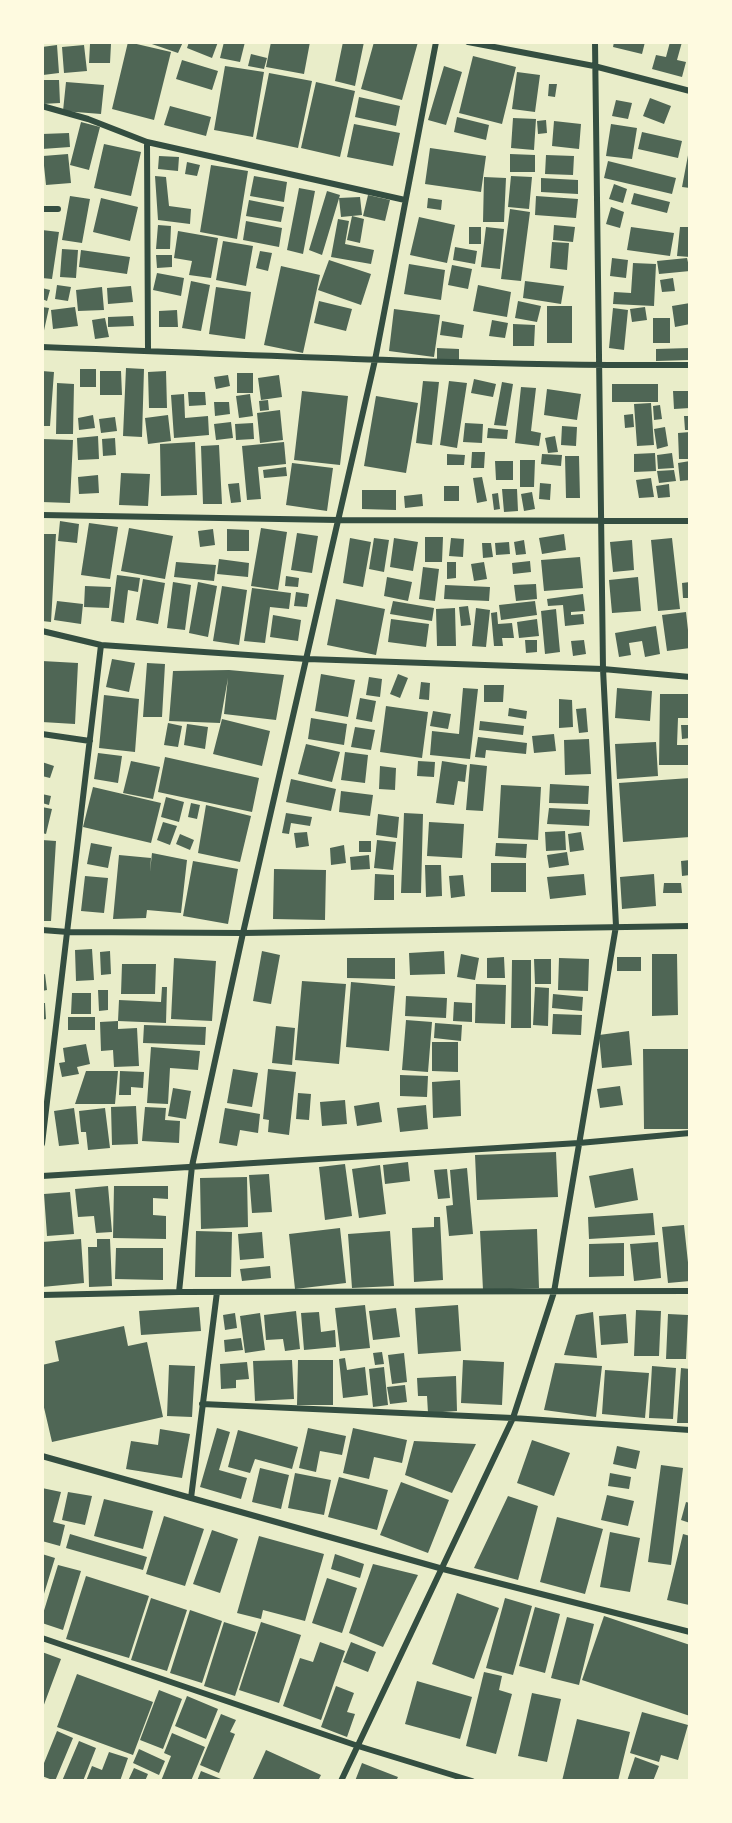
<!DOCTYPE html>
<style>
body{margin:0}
#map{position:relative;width:732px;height:1823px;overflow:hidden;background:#e9edc9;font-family:Karla,sans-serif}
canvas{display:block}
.frame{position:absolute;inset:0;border:44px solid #fefae0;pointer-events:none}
</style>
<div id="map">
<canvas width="732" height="1823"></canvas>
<div class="frame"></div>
</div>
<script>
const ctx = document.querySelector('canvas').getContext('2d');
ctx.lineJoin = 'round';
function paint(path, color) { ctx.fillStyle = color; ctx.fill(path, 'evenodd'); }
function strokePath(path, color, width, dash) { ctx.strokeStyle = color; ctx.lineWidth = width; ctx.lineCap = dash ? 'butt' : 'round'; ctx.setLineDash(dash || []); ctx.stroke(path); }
paint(new Path2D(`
 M128,42L171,52L154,120L112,109Z
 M146,42H183L178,53Z
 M189,42H218L212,58L187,48Z
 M224,42H245L240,62L220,58Z
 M271,42H310L304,74L266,67Z
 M343,42H364L355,86L335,81Z
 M374,42H418L402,100L361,89Z
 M614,42H645L642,54L613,47Z
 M670,42H682L677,60L686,62L682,77L652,69L656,55L666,57Z
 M90,44H111L110,63H89Z
 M57,45L59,73L43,75L42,47Z
 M84,45L87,71L64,73L62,47Z
 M251,54L267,58L264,69L248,66Z
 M473,56L516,67L502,124L459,113Z
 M182,60L218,71L212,90L176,79Z
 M225,66L264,72L253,137L214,130Z
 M444,66L462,72L446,125L428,120Z
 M517,72L540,75L535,112L512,109Z
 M269,73L312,81L298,148L256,139Z
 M42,80H59L60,103L42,104Z
 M66,82L104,85L101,114L63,111Z
 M316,82L355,91L340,157L301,148Z
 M549,84H557L555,97L548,96Z
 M359,97L400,106L396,126L355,117Z
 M650,98L671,106L664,124L643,116Z
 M616,100L632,103L628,119L612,116Z
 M170,106L211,117L206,136L164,125Z
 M457,117L489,125L486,140L454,132Z
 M513,118L536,119L534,150L511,148Z
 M546,120L547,133L538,134L537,121Z
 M554,121L581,124L579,149L552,146Z
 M81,122L100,127L89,170L70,165Z
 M354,124L400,133L393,166L347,157Z
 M611,124L637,128L632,159L606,156Z
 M642,132L682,141L678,158L638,149Z
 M69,133L70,147L42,149V134Z
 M104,144L141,152L131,196L94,188Z
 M430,148L486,156L481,192L425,184Z
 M689,150H690V188L682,187Z
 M68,154L71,183L46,185L43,156Z
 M510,154L535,155V172H510Z
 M546,155L574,156L573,175L545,174Z
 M159,156L179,157L178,171L158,169Z
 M608,161L676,178L672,194L604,178Z
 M187,162L200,165L197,176L185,174Z
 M211,165L248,171L237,239L200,232Z
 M155,176L166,177L169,206L191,209L190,224L158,220Z
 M254,176L287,182L284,202L250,196Z
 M511,176L532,177L529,209L508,207Z
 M484,177L506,178L504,222H483Z
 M541,178L578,180V194L541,192Z
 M614,184L627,189L623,203L609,199Z
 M299,188L315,191L303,254L287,250Z
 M327,191L340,195L322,255L309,250Z
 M634,193L670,202L667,213L631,204Z
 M368,195L390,200L385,221L363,216Z
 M70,196L90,199L82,243L62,240Z
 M536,196L578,199L576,218L535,215Z
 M360,197L362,215L341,217L339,198Z
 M101,198L138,207L130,241L93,232Z
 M428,198L442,200L441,210L427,208Z
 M249,200L284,207L281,222L246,216Z
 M611,207L624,212L620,228L606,224Z
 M510,209L530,212L521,281L501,279Z
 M352,216L364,219L360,243L347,240Z
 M419,217L455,225L447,263L410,255Z
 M338,219L349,221L345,244L374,250L371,264L331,257Z
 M246,221L282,228L279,247L243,240Z
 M158,225L171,226L170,249H156Z
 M554,225L575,227L573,242L553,240Z
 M469,227H481V244H469Z
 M486,227L504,229L500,269L481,267Z
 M631,227L674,233L670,256L627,250Z
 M680,227H690V257L677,256Z
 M42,230L59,232L52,279L42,278Z
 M178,231L218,238L211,278L189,275L192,261L174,258Z
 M223,241L253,246L246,286L216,280Z
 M552,242L569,243L567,270L550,268Z
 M455,247L477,251L475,264L453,260Z
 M62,249L78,250L76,278L60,277Z
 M81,250L130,257L127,274L79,267Z
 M260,251L272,253L268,271L256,268Z
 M156,255H172V267L157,268Z
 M612,258L628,260L626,278L610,276Z
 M687,258L690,271L659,274L657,261Z
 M329,260L371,274L361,305L318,290Z
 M633,263L656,264L654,306L613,304L614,292L631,293Z
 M409,264L445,270L441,300L404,294Z
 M452,265L472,269L468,289L448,285Z
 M281,266L320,275L303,353L264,345Z
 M157,273L184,278L181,296L153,290Z
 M673,278L675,291L662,292L660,280Z
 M191,281L210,285L201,331L182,328Z
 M525,281L564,286L561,304L523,298Z
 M57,285L71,287L68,301L55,299Z
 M478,285L511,292L507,317L473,311Z
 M131,286L133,302L108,304L107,288Z
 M102,287L104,310L78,311L76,290Z
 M216,287L251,292L245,339L209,334Z
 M42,288L50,290L47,301L42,299Z
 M319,301L352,309L346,331L314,323Z
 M518,301L541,306L537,322L515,318Z
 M690,303V324L675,327L672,306Z
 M547,306H572V343H547Z
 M42,307L49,308L43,335L42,334Z
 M75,307L78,326L53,329L51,310Z
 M645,307L647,320L632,322L630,309Z
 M613,308L628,310L624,350L609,348Z
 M394,309L440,315L434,357L389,351Z
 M177,310L178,327H159V311Z
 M133,316L134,326L108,327V317Z
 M105,318L109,337L95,339L92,320Z
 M653,318H670V343H653Z
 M492,320L508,323L505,338L489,336Z
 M442,321L464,325L462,338L440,335Z
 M513,324L535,325L534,346H513Z
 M437,348L459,349V361L437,359Z
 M690,348V360L656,361V349Z
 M126,368L144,369L142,437L123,436Z
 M80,369H96V387H80Z
 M42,371L54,372L50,426H42Z
 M100,371H121L122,395H100Z
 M166,371L167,408H149L148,372Z
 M237,373H253V393H237Z
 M228,375L230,386L216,389L214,377Z
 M279,375L282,397L261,400L258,378Z
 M474,379L496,384L493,397L471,393Z
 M423,381L439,382L432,445L416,443Z
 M449,381L467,383L457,448L440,445Z
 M502,382L513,384L506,426L494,425Z
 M57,383L74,384L73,434H56Z
 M612,384H658V402H612Z
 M521,387L536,388L531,431L541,433L539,446L515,443Z
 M547,389L581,394L577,420L544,415Z
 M302,391L348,396L340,465L294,460Z
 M673,391H690V408L674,409Z
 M188,392H205L206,405L189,406Z
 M184,394L185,418L208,416L209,435L174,438L171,395Z
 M250,394L253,416L239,418L236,396Z
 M376,396L418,403L406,473L364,466Z
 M268,400L269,410L260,411L259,401Z
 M214,402H229L230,414L215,416Z
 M651,403L654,445L637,446L634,404Z
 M660,405L662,419L654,420L653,406Z
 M280,410L283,440L260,443L257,413Z
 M633,414L634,427L625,428L624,415Z
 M93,415L95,428L79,430L78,418Z
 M168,415L171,441L148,444L145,418Z
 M684,416H690V430H685Z
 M115,417L117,431L101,433L99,419Z
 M231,422L233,438L216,440L214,424Z
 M253,423L254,439L236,440L235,424Z
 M465,423L483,424L482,443L463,442Z
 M562,426L577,427L576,446L561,445Z
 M665,427L668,446L657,449L654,429Z
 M488,428L508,430L507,439L487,438Z
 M690,432V459H679L678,433Z
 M98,436L99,459L78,460L77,438Z
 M555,436L558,452L548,453L545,438Z
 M115,438L116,455L103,456L102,439Z
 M42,439L73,440L70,503L42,502Z
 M195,442L197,495L161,496L160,444Z
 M284,442L286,464L258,467L261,499L247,500L242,446Z
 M219,445L222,504H203L201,446Z
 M472,452H485L484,468H471Z
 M655,453L656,471L634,472V454Z
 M672,453L674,468L658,469L657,455Z
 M447,454L465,455L464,465H447Z
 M542,454L562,455L561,466L541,464Z
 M565,456H579L580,498H566Z
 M520,460H535L534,487H520Z
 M495,461H513V480H496Z
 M690,461V480L680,481L678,463Z
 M292,463L333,468L327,511L286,505Z
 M286,467L287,476L264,478L263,470Z
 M674,470L676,481L659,483L657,471Z
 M121,473L150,474L148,506L119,505Z
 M98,475L99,493L79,494L78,477Z
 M482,477L487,501L477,503L473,478Z
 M651,478L654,497L639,498L636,480Z
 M239,483L241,502L231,503L228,484Z
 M540,483L551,484L550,500L539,499Z
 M669,484L670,497L658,498L656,486Z
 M444,486H459V501H444Z
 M502,489H517L518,511L504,512Z
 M362,490H396V510L362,509Z
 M532,492L535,509L524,511L521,494Z
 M498,493L500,509L494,510L492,494Z
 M422,494L423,506L405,508L404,496Z
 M60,521L79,524L77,543L58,541Z
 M89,523L118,527L110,579L81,575Z
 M129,528L173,536L165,579L121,571Z
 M261,528L287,532L278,590L251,586Z
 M213,529L215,545L200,547L198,531Z
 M227,529L249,530V551H227Z
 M297,533L318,536L312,573L291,570Z
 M42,534H56L51,622L42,621Z
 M564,534L566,550L542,554L539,538Z
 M425,537H443L442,562H425Z
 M350,538L371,542L363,587L343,583Z
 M374,538L389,540L384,572L369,569Z
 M394,538L418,542L413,571L390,567Z
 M451,538L464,539L463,557L449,556Z
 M672,538L680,609L658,611L651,540Z
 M524,540L526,554L516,555L514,542Z
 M632,540L634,570L613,572L610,542Z
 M509,542L510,554L496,555L495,543Z
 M482,543H491L493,557L483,558Z
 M580,557L583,588L544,591L541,560Z
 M219,559L249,563L248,577L217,574Z
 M530,561L531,572L513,574L512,563Z
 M176,562L216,565L214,581L174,577Z
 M447,562H456V578L447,579Z
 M484,562L487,579L474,581L471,564Z
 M423,567L439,569L435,601L419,599Z
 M117,575L140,578L138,592L128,590L124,623L111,621Z
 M286,576L299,578L298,587L285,586Z
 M387,577L412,582L408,601L384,596Z
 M638,577L641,611L612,613L609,580Z
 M143,579L165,583L158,624L136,620Z
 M173,582L191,585L185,630L167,628Z
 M198,582L217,586L208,637L189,633Z
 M690,582V598H683L682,583Z
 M536,584L537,599L516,601L514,585Z
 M445,585L490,587L489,601L444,599Z
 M85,586L111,587L109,608L84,607Z
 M222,586L247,590L239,645L213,641Z
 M252,588L291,593L289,609L270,607L265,643L244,641Z
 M296,592L309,594L307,607L294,606Z
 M583,594L585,611L571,612V615L583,614L584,624L565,626L563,605L548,606L547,599Z
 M336,599L385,609L376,655L327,645Z
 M57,601L83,604L81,624L54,620Z
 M393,601L434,608L432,621L390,614Z
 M535,601L537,615L501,620L499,605Z
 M468,606L471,625L461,626L459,607Z
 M455,608L456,646H437L436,609Z
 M476,608L490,610L486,647L472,646Z
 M556,609L560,652L545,654L541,611Z
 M497,612L498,624L512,623L514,638H502L503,646H494L491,613Z
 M686,612L690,648L667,651L662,615Z
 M273,615L301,620L298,641L270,637Z
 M391,619L429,624L426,647L388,642Z
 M537,619L539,636L519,638L517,622Z
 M656,626L660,654L645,657L642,641L629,643L631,655L619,657L615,633Z
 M525,640H537V652L526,653Z
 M584,640L586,654L573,656L571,641Z
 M112,659L135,663L129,692L106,687Z
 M42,661L78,663L75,724L42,722Z
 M147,663L165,664L162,717H143Z
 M229,670L284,675L276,720L224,714L228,678L220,723L169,721L173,671Z
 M321,674L355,680L348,717L315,711Z
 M398,674L408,678L400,698L390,694Z
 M369,677L382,679L380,697L366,695Z
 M421,682L430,683L429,700L419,699Z
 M484,685H504L503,702H484Z
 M463,688L478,689L470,759L430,755L432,731L459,734Z
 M617,688L652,691L650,721L615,718Z
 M660,694H690V718H678L677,745H690V765H659Z
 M104,695L139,699L135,752L99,748Z
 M360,698L376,701L372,722L356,719Z
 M559,699L572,700L573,727L559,728Z
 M386,706L428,712L422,758L380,752Z
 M509,708L527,711L526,719L508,716Z
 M586,708L588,732L579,733L576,709Z
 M433,711L451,714L448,729L430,726Z
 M311,718L347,724L344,745L308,739Z
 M222,719L270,731L262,766L213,754Z
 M480,721L524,726L523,735L479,730Z
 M168,723L182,726L178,747L164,745Z
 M187,724L208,727L205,749L184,745Z
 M681,725H690V738L682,739Z
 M355,727L375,730L371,750L351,747Z
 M554,734L556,751L534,753L532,736Z
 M478,737L527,743L526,754L486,750L485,758L475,757Z
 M589,739L591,774L565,775L564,740Z
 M656,742L658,776L617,779L615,744Z
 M306,744L340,752L332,782L298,774Z
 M345,752L368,755L365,783L341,780Z
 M98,753L122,756L118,783L94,779Z
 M165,757L259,778L252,812L158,792Z
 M131,761L160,767L153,799L123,793Z
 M418,761L435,762L434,777L417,776Z
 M442,761L467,765L465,782L458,781L454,805L436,803Z
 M42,762L54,766L50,778L42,776Z
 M470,764L487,766L483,811L466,810Z
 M380,766L396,768L395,790L379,789Z
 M690,778V837L623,842L619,783Z
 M291,779L336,789L331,811L286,802Z
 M550,784L589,786L588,804L549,803Z
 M501,785L541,787L538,840L498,838Z
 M93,787L161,803L151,843L83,827Z
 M341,791L373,795L370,816L339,812Z
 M42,794L51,796L49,805L42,803Z
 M166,797L184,802L179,822L161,817Z
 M191,803L200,805L197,819L188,817Z
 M206,805L251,816L240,862L198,853Z
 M42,807L52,809L46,834L42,833Z
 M549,808L590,810L589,826L547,824Z
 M286,813L312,817L310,826L291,823L289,834L282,833Z
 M404,813L423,814L421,893H401Z
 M378,814L399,817L397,838L376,835Z
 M163,822L177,826L170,845L157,840Z
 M429,822L464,824L462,858L427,856Z
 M565,831L566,850L546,851L545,832Z
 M307,832L309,846L296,848L294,833Z
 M581,832L584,850L570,852L568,834Z
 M180,834L194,840L190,850L176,844Z
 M42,840L56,841L51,921H42Z
 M377,840L396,842L393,870L374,868Z
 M359,841H371V852H359Z
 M91,843L112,847L108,868L87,864Z
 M496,843L527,844L526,858L495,856Z
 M344,845L346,863L331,865L330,848Z
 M567,852L569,865L549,868L547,855Z
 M152,853L187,860L181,913L147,910L146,918L113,919L119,855L151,858L150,872Z
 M369,855L370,869L351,870L350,857Z
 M690,860V875L682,876L681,861Z
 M193,861L238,869L228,924L183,916Z
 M491,863H526V892H491Z
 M425,865H441L442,896L426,897Z
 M274,869L326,870L325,920L273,919Z
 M375,874L394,875V900H374Z
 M584,874L586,895L550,899L547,877Z
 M654,874L656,906L622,909L620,877Z
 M463,875L465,896L451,898L449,876Z
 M85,876L108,878L104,913L81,911Z
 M664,883H681L682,893H663Z
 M92,949L94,980L76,981L75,950Z
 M110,951L111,974L101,975L100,952Z
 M262,951L280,955L271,1004L253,1001Z
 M444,951L445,974L410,975L409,953Z
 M461,954L479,958L475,980L457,977Z
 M652,954H677L678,1015L652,1016Z
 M504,957L505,978H487V958Z
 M617,957H641V971H617Z
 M174,958L216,961L212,1021L171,1019Z
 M347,958H395V979L347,978Z
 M559,958L589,959L588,991L558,990Z
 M534,959H551V984H535Z
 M512,960H531V1028H511Z
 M122,964H156L155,994H121Z
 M45,974L47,990L42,991V975Z
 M302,981L346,984L339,1064L295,1060Z
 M351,982L395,986L389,1051L346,1047Z
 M476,984L506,985L505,1024L475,1023Z
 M162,987H167L166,1023L118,1021L119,1000L161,1002Z
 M535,987L549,988L548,1026L533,1025Z
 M98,990H108V1010L99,1011Z
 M72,993H91V1014H71Z
 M553,994L583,997L582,1011L552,1008Z
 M406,996L447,998L446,1018L405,1016Z
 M454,1002L472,1003V1022L453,1021Z
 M42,1003H45L46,1019L42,1020Z
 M553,1014L582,1015L581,1035L552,1034Z
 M68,1017H95V1030H68Z
 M406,1020L432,1022L428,1072L402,1070Z
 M118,1021V1029L137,1028L139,1066L114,1067L113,1050L101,1051L100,1022Z
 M435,1023L462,1025L461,1041L434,1038Z
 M144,1025L206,1027L205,1045L143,1043Z
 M276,1026L295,1028L292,1065L272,1063Z
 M629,1031L632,1065L602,1068L599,1035Z
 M432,1042H458V1072L432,1071Z
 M86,1044L90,1064L77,1067L79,1074L62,1077L59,1063L65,1062L63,1048Z
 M151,1047L200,1051L198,1070L170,1068L168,1104L147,1103Z
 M643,1049H690V1129H644Z
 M233,1069L258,1073L252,1107L227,1103Z
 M268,1069L296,1072L289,1135L268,1132L269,1120L263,1119Z
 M86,1071H118L115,1104H75Z
 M120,1071L144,1072L143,1088L131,1087V1095H119Z
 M400,1075L428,1076L427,1097L400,1096Z
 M460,1080L461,1116L433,1118L432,1082Z
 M620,1086L623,1105L600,1108L597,1089Z
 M173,1088L191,1091L186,1119L168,1116Z
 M298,1093L311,1094L309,1120L296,1119Z
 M345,1100L347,1124L322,1126L320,1102Z
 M379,1102L382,1122L357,1126L354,1106Z
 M426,1105L428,1129L400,1132L397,1108Z
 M136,1106L138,1144L112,1145L111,1107Z
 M145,1107L166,1108L165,1120L180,1121L179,1143L142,1141Z
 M74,1108L79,1144L59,1146L54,1111Z
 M105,1108L110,1148L88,1150L86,1132H81L79,1111Z
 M225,1108L260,1114L258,1133L240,1130L237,1146L219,1143Z
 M556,1152L558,1197L477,1200L475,1155Z
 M408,1162L410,1181L385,1184L383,1165Z
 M345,1164L352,1216L325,1220L319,1167Z
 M380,1165L386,1214L359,1218L352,1169Z
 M467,1168L473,1234L449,1236L446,1206L453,1205L450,1170Z
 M633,1168L638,1200L595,1208L589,1176Z
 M447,1169L450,1198L438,1199L434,1170Z
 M269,1174L272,1212L252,1213L249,1175Z
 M247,1177L248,1227L201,1229L200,1178Z
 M108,1186L112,1232L96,1233L94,1216L78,1217L75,1189Z
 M114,1186H168V1199L153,1198V1215L166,1216V1239L113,1238Z
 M70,1192L74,1234L47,1236L44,1194Z
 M653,1213L655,1235L589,1239L588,1217Z
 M434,1217H440L443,1280L414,1282L412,1228L434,1227Z
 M684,1225L690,1281L668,1283L662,1227Z
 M340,1228L346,1283L295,1289L289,1234Z
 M537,1229L539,1288L483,1290L480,1231Z
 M196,1231L232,1232L231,1277H195Z
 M390,1231L394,1286L352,1288L348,1234Z
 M262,1232L264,1258L240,1260L238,1234Z
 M81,1239L84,1283L42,1287V1242Z
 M97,1239H110L112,1286L89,1287L88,1247H97Z
 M658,1242L661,1278L634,1281L630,1244Z
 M624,1243V1276L589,1277V1244Z
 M116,1248H163V1280L115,1279Z
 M270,1266L271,1278L242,1281L240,1269Z
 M365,1305L370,1348L340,1351L335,1308Z
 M458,1305L461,1351L418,1354L415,1308Z
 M199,1307L201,1331L141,1335L139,1311Z
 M396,1308L400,1337L373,1340L369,1311Z
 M636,1310L661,1311L659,1356H634Z
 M296,1311L300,1349L285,1351L283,1339L266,1340L264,1315Z
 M319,1312L321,1332L335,1330L336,1347L304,1350L301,1313Z
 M593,1312L597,1358L564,1355L576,1315Z
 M235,1313L237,1328L225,1330L223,1315Z
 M260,1313L265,1350L245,1353L240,1316Z
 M626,1314L628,1343L601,1345L599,1316Z
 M668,1314L688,1315L686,1359H666Z
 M124,1326L128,1346L147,1342L163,1417L52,1442L42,1399V1365L59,1361L55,1341Z
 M241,1338L243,1350L225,1352L224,1340Z
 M382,1352L384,1364L375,1365L373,1353Z
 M404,1353L407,1382L392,1384L388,1355Z
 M345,1358L347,1370L365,1367L368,1395L343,1398L339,1359Z
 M292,1360L294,1399L255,1401L253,1361Z
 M298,1360H333V1405H297Z
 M463,1360L504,1362L502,1405L461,1403Z
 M247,1362L249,1379L236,1380V1388L221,1389L220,1364Z
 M555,1363L602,1366L596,1417L544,1410Z
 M169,1365L195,1366L192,1417L167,1416Z
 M652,1366L676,1368L673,1419L649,1418Z
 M384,1367L388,1405L373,1407L369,1369Z
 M681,1368L690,1369V1423H677Z
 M605,1370L649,1373L645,1418L602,1414Z
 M456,1376L457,1411L428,1413L427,1396H418L417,1378Z
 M405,1385L407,1402L390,1404L387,1387Z
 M217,1428L230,1432L219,1470L247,1478L241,1499L200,1487Z
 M308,1428L346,1436L342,1455L320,1451L316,1472L299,1468Z
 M353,1428L407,1440L402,1463L374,1457L369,1479L343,1473Z
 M160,1429L190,1434L182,1478L126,1469L131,1441L158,1445Z
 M238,1430L298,1447L292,1469L255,1459L250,1473L228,1467Z
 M532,1440L570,1453L554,1496L517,1483Z
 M414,1441L476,1444L452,1493L405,1475Z
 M617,1446L640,1451L636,1469L613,1464Z
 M661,1465L683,1468L671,1565L648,1562Z
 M260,1468L289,1475L281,1509L252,1502Z
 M295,1473L331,1480L324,1515L288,1508Z
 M610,1473L631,1477L629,1489L608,1486Z
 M339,1477L388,1490L377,1530L328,1517Z
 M401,1482L449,1500L428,1553L380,1535Z
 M42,1488L61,1492L53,1522L65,1525L60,1546L42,1541Z
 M68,1492L92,1496L85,1525L62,1520Z
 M607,1495L634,1501L628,1526L601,1520Z
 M508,1496L538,1506L518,1580L474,1568Z
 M104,1499L153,1511L143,1549L94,1536Z
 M686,1502L690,1503V1523L681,1520Z
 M164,1516L204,1529L185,1586L146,1574Z
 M557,1517L603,1529L585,1594L540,1582Z
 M212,1530L238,1539L220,1593L193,1584Z
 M610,1532L640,1538L630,1592L600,1587Z
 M70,1534L147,1557L143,1570L66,1548Z
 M683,1534L690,1536L689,1605L667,1600Z
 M259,1536L324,1554L305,1621L263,1610L261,1619L237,1613Z
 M42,1554L55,1558L43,1597H42Z
 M335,1554L364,1564L360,1578L331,1569Z
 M373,1564L418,1575L383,1647L349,1633Z
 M58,1565L81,1571L63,1630L42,1623V1617Z
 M86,1576L149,1596L129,1658L66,1639Z
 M327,1578L357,1588L342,1633L312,1623Z
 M457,1593L499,1608L474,1679L432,1664Z
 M151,1598L187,1610L167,1671L131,1660Z
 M505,1598L532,1606L513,1675L486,1668Z
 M535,1607L560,1614L545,1673L519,1666Z
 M190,1610L222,1621L202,1683L170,1673Z
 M604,1616L690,1645V1716L582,1680Z
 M567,1617L594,1624L579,1685L551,1678Z
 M224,1622L256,1632L235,1696L204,1686Z
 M261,1622L301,1635L279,1703L239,1690Z
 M320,1642L345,1651L321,1720L283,1706L300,1658L313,1662Z
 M351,1642L376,1652L368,1672L343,1662Z
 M42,1652L61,1659L42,1710Z
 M484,1672L502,1676L499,1690L512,1694L496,1754L466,1746Z
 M77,1674L153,1702L133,1755L57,1727Z
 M417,1681L472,1697L460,1739L405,1724Z
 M336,1686L354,1693L347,1712L355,1714L347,1737L321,1727Z
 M159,1690L182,1699L163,1749L140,1740Z
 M532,1693L561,1699L547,1762L518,1756Z
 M187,1696L218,1709L206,1739L175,1726Z
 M642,1712L688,1725L678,1760L661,1755L659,1762L630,1753Z
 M221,1714L236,1720L230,1732L235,1734L219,1773L200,1765Z
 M577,1719L630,1732L618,1781H562Z
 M57,1731L73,1738L55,1781L42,1776V1768Z
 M172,1733L205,1747L191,1781H161L171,1756L164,1753Z
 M79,1741L96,1748L83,1781H62Z
 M139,1749L165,1761L159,1775L133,1763Z
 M266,1750L321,1775L318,1781H252Z
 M109,1752L128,1758L120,1781H86L92,1766L102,1770Z
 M635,1757L659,1766L653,1781H627Z
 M362,1763L398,1777L396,1781H355Z
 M134,1768L148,1774L145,1781H128Z
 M201,1771L226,1781H197Z`), '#4f6655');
strokePath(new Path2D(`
 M468,42L594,66L690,91
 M42,106L88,119L147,142L405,200
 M147,142L148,351
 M42,209H58
 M42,347C258,355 474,366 690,365
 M42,515L338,520L690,521
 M42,631L101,645L307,659L603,669L690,677
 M42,734L90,741
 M42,930L68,932L243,933L690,926
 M42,1144L101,645
 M42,1176L579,1143L690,1133
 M179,1292L192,1166L243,933L375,360L436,42
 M42,1295L179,1292L690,1291
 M202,1404L513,1418L690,1430
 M42,1456L443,1569L690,1632
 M191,1498L217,1292
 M42,1638L358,1746L472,1781
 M341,1781L513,1418L554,1292L616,926L603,669L595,42`), '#344e41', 6);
</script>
